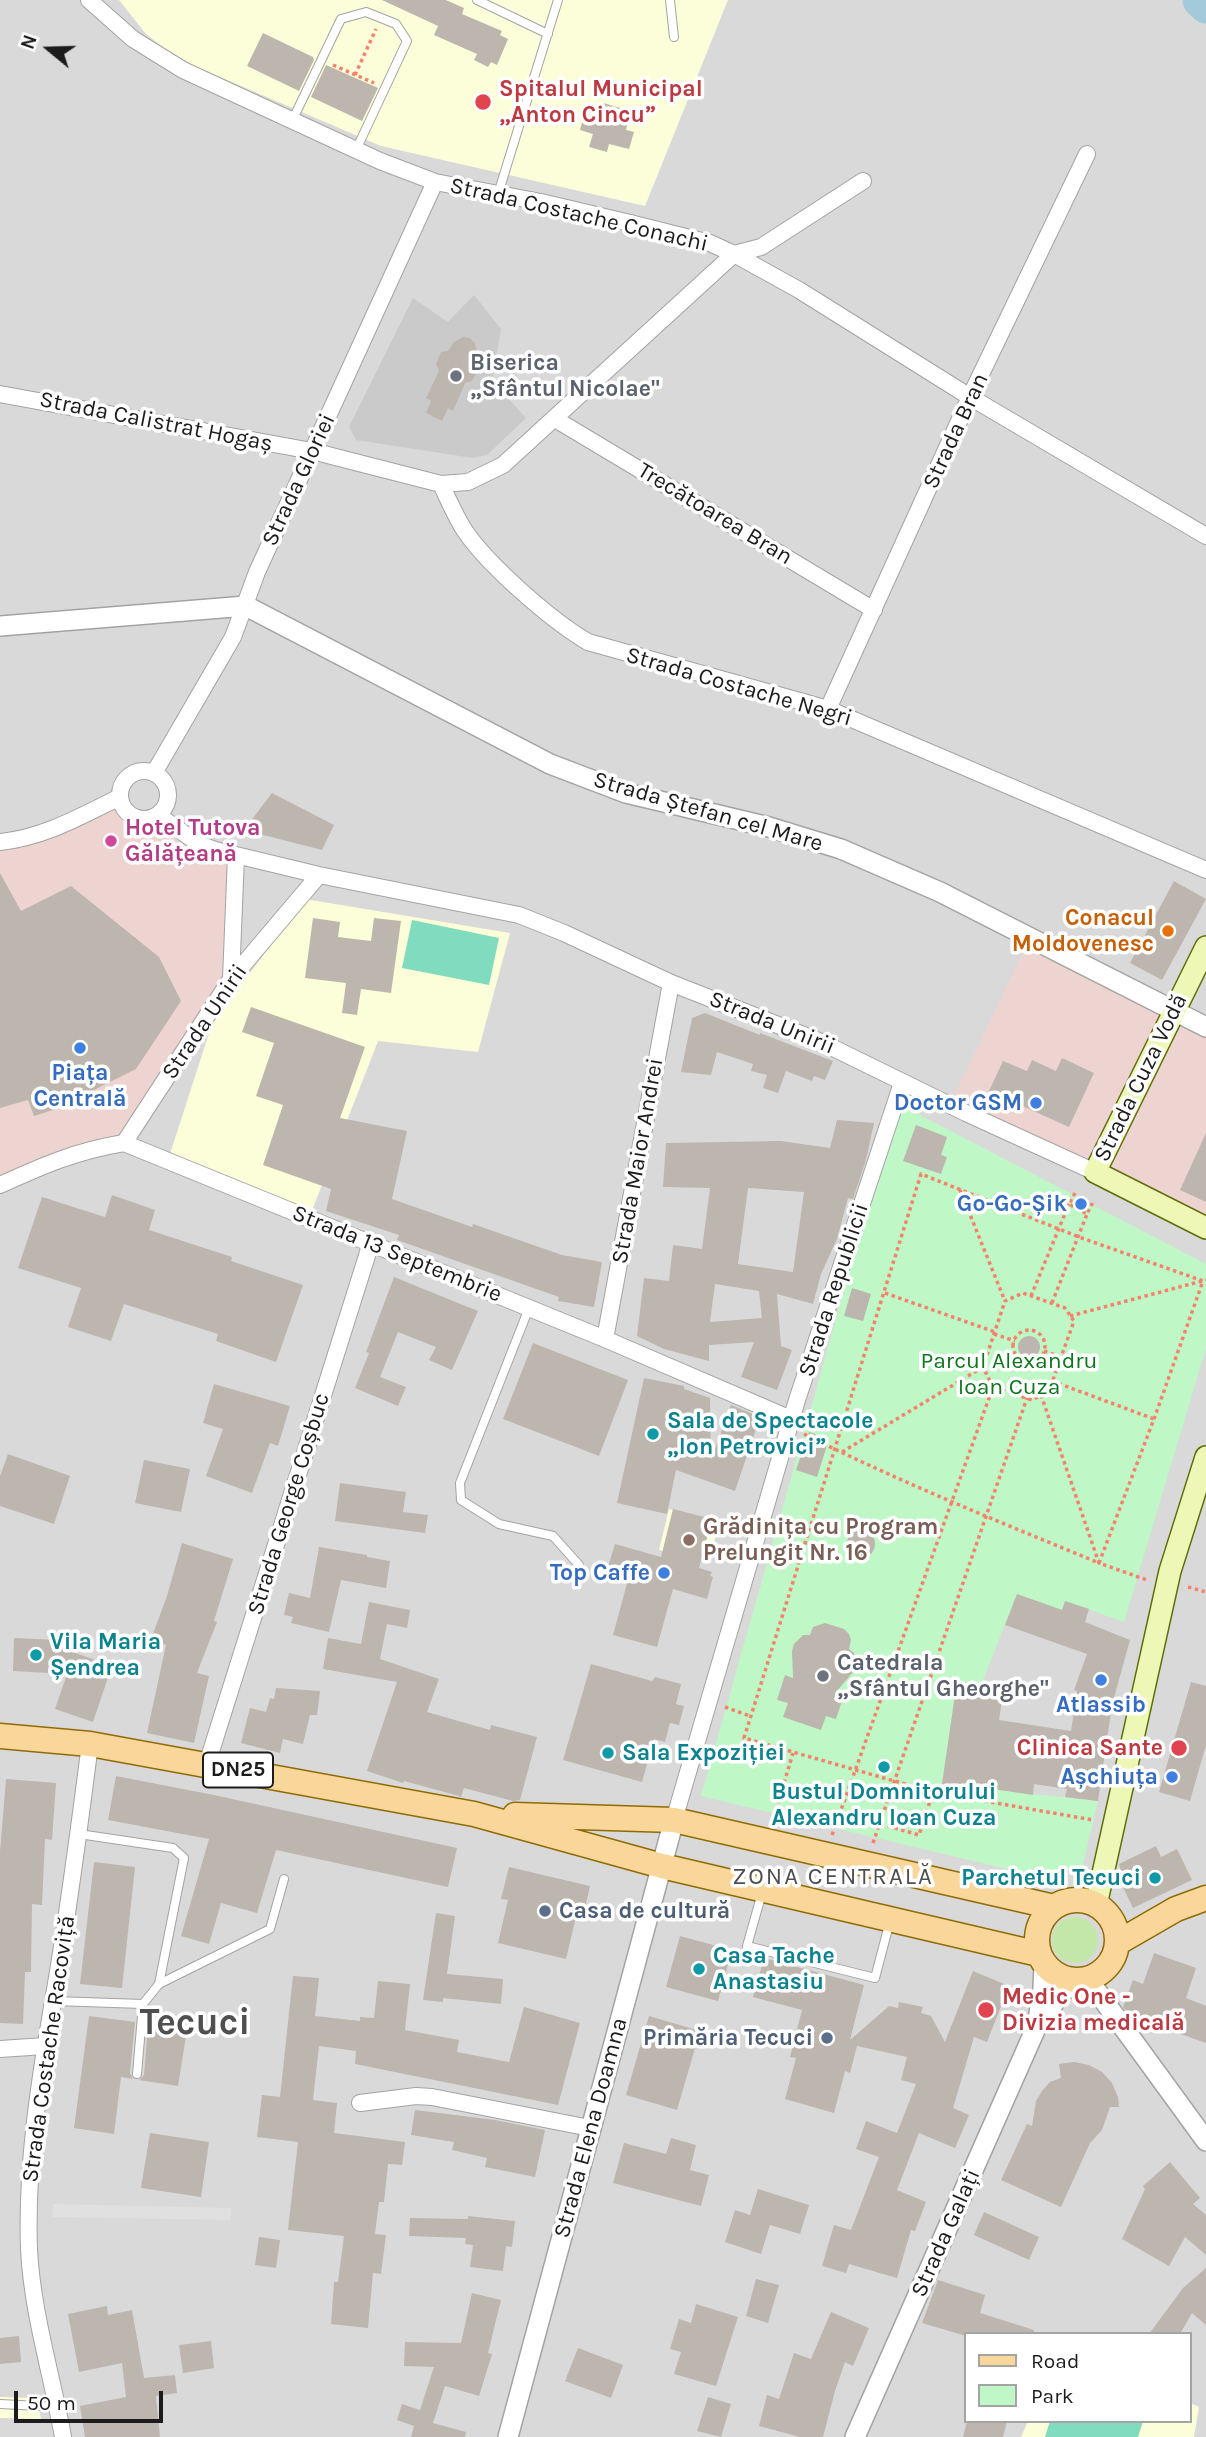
<!DOCTYPE html>
<meta charset="utf-8">
<style>
body{margin:0}
#map{position:relative;width:1206px;height:2437px;overflow:hidden;background:#edeae2;font-family:Karla,sans-serif}
canvas{display:block}
.legend{position:absolute;left:964px;top:2332px;width:228px;height:91px;box-sizing:border-box;background:#fff;border:2px solid #a4a4a4;margin:0;padding:9px 12px;list-style:none;font-size:21px;color:#1c1c1c}
.legend li{display:flex;align-items:center;gap:14px;height:35px}
.legend b{width:35px;border:2px solid #a4a4a4}
.north{position:absolute;left:14px;top:14px;width:70px;height:70px;-webkit-text-stroke:5px #fff;paint-order:stroke;rotate:289deg;font-size:19px;font-weight:700;line-height:28px;text-align:center;color:#1c1c1c}
.north::after{content:'';display:block;margin:auto;width:24px;height:32px;background:#1c1c1c;clip-path:polygon(50% 0,100% 100%,50% 72%,0 100%)}
.scale{position:absolute;left:14px;top:2391px;width:149px;height:32px;box-sizing:border-box;border:4px solid #1c1c1c;border-top:0;padding-left:9px;font-size:21px;line-height:24px;white-space:nowrap;color:#1c1c1c;-webkit-text-stroke:5px #fff;paint-order:stroke}
</style>
<div id="map">
<canvas width="1206" height="2437"></canvas>
<ul class="legend">
<li><b style="height:9px;background:#f9d79b"></b>Road</li>
<li><b style="height:19px;background:#bff7c7"></b>Park</li>
</ul>
<div class="north">N</div>
<div class="scale">50 m</div>
</div>
<script>
const ctx = document.querySelector('canvas').getContext('2d');
ctx.lineJoin = 'round';
function paint(path, color) { ctx.fillStyle = color; ctx.fill(path, 'evenodd'); }
function strokePath(path, color, width, dash) { ctx.strokeStyle = color; ctx.lineWidth = width; ctx.lineCap = dash ? 'butt' : 'round'; ctx.setLineDash(dash || []); ctx.stroke(path); }
function write(font, color, halo, rows, align = 'center') {
  ctx.font = font + ' Karla,sans-serif'; ctx.lineWidth = 7; ctx.setLineDash([]); ctx.textBaseline = 'middle'; ctx.strokeStyle = halo; ctx.fillStyle = color; for (const [text, x, y, turn = 0] of rows) {
    ctx.save(); ctx.translate(x, y); ctx.rotate((+turn || 0) * Math.PI / 180); ctx.textAlign = isNaN(turn) ? turn : align; if (halo) ctx.strokeText(text, 0, 0); ctx.fillText(text, 0, 0); ctx.restore();
  }
}
paint(new Path2D(`
 M0,0H1206V2437H0ZM966,2334H1190V2421H966Z`), '#dad9d9');
paint(new Path2D(`
 M122,804L126,811L138,819L152,818L236,856L231,979L124,1143L0,1185V841Z
 M1027,944L1206,1038V1227L953,1098Z`), '#eed4d1');
paint(new Path2D(`
 M119,0H728L645,206L381,146L178,59L146,34Z
 M305,899L510,933L478,1052L378,1041L311,1213L169,1157L212,1024Z
 M669,1509L716,1521L718,1524L710,1563L659,1550Z
 M0,2397L37,2398L41,2419L0,2418Z
 M1190,2403L1199,2407L1194,2437H1021L1028,2421H1190Z`), '#fcfeda');
paint(new Path2D(`
 M474,295L501,329L492,380L526,418L487,455L473,458L356,440L349,427L413,298L448,322Z`), '#cacaca');
paint(new Path2D(`
 M1052 1940a23 23 0 1 1 46 0a23 23 0 1 1-46 0Z`), '#c3e7a8');
paint(new Path2D(`
 M897,1103L1206,1264V1348L1124,1622L1065,1601L1062,1610L1017,1594L981,1685L957,1682L942,1784L1098,1801L1082,1869C1069,1869 1052,1867 1040,1877L701,1796Z`), '#bff7c7');
paint(new Path2D(`
 M412,920L499,938L489,985L402,968Z
 M1050,2421H1143L1138,2437H1045Z`), '#81dbbe');
paint(new Path2D(`
 M53,2204L231,2208V2220L52,2217Z`), '#e0e0e0');
strokePath(new Path2D(`
 M1200,0L1206,6`), '#a3cada', 35);
paint(new Path2D(`
 M382,0H446L464,8L462,14L502,31L500,35L508,39L497,65L491,62L488,67L474,60L477,54L434,35L438,26Z
 M263,33L313,57L314,60L299,91L247,66Z
 M326,65L378,88L362,121L311,97Z
 M603,103L631,111L626,130L634,132L629,149L609,144L607,152L589,147L593,134L580,130L586,107L600,111Z
 M463,337L470,338L475,343L477,352L474,363L478,369L472,381L465,383L453,411L448,408L442,421L426,413L431,401L426,398L439,371L436,364L441,352L448,351L454,342Z
 M272,793L334,825L322,850L244,830Z
 M0,873L21,911L71,886L159,957L181,1001L136,1069L56,1109L34,1116L28,1100L0,1108Z
 M1174,881L1206,899L1162,980L1130,963Z
 M313,918L340,922L338,937L371,941L374,918L401,921L391,993L361,989L357,1015L342,1013L346,983L305,978Z
 M251,1007L365,1047L340,1118L407,1131L392,1199L472,1227L473,1224L562,1255L602,1262L594,1307L558,1301L559,1297L397,1240L399,1235L326,1211L331,1189L263,1165L283,1105L256,1096L274,1043L242,1032Z
 M705,1013L760,1035V1033L833,1061L825,1080L814,1076L812,1081L786,1071L778,1093L763,1088L767,1075L751,1071L753,1064L717,1052L711,1075L681,1072L692,1018Z
 M1062,1058L1094,1073L1069,1127L989,1091L1003,1061L1027,1071L1032,1060L1056,1071Z
 M837,1120L874,1123L866,1160L853,1199L848,1198L837,1239L821,1274L813,1304L777,1294L781,1346L792,1350L777,1390L741,1377L754,1342L709,1345V1361L664,1349L637,1336L644,1278L669,1281L673,1245L702,1249L710,1188L663,1187L666,1143L781,1141L830,1148ZM748,1188L804,1192L793,1272L738,1264ZM715,1284L759,1291L762,1318L710,1322Z
 M916,1125L947,1137L941,1155L947,1157L941,1174L903,1161Z
 M1206,1133V1202L1180,1190Z
 M112,1195L155,1210L149,1230L232,1257L231,1261L303,1285L276,1362L216,1341L218,1334L124,1304L111,1341L68,1327L81,1288L18,1268L42,1197L105,1217Z
 M394,1277L478,1311L452,1370L429,1360L436,1347L398,1332L380,1377L406,1387L398,1406L355,1388L369,1353L366,1352Z
 M852,1288L871,1294L863,1321L844,1316Z
 M1018 1347a11 11 0 1 1 22 0a11 11 0 1 1-22 0Z
 M533,1343L628,1380L599,1456L503,1419Z
 M644,1378L684,1386V1389L710,1398L711,1460L731,1405L760,1417L735,1491L676,1470L667,1514L617,1503Z
 M214,1384L290,1406L278,1446L270,1443L252,1493L206,1476L223,1429L203,1423Z
 M809,1432L829,1439L817,1477L796,1470Z
 M8,1454L70,1476L54,1524L0,1506V1476Z
 M144,1460L190,1469L181,1512L135,1503Z
 M340,1483L406,1492L403,1512L428,1515L425,1533L335,1521Z
 M673,1509L712,1519L699,1568L712,1572L710,1576L713,1577L707,1599L673,1589L657,1647L613,1635L629,1576L607,1570L615,1544L661,1557Z
 M847 1544a14 14 0 1 1 28 0a14 14 0 1 1-28 0Z
 M182,1543L233,1559L214,1621L217,1622L197,1673L209,1676L194,1743L147,1733L166,1645L151,1639L167,1596Z
 M319,1547L367,1555V1557L390,1561L386,1588L341,1580L329,1632L291,1623L293,1617L284,1615L289,1593L310,1598Z
 M1017,1594L1062,1610L1065,1601L1089,1609L1085,1622L1130,1640L1112,1705L1098,1801L1065,1797L1067,1789L1034,1784L1033,1795L973,1786L972,1788L942,1784L957,1681L1004,1688L999,1720L1071,1731L1077,1691L1074,1690L1087,1654L1005,1625Z
 M369,1602L410,1610L407,1628L387,1624L380,1659L439,1679L427,1712L490,1730L491,1725L537,1737L520,1800L513,1801L464,1788L461,1797L459,1796L404,1781L403,1783L367,1771L397,1682L323,1669L328,1638L361,1644Z
 M825,1623L844,1629L849,1634L851,1640L849,1649L854,1653L856,1664L854,1671L836,1692L844,1695L836,1719L826,1716L821,1730L783,1717L788,1703L777,1700L785,1675L793,1678L792,1651L794,1644L803,1635H810L813,1627Z
 M14,1638L59,1640V1647L112,1666L93,1722L55,1709L67,1674L13,1671Z
 M591,1664L652,1681L655,1677L681,1684L676,1704L684,1706L679,1725L670,1723L665,1742L654,1739L642,1782L563,1760Z
 M1191,1682L1206,1686V1745L1190,1801L1159,1792Z
 M276,1688L320,1691L317,1715H310L303,1744L283,1739L280,1753L241,1743L250,1708L266,1712L270,1698L274,1699Z
 M116,1776L214,1795L457,1848L448,1887L276,1850L257,1913L221,1903L209,1944L181,1936L209,1839L108,1820Z
 M6,1779L56,1783L52,1840L45,1839L42,1905L32,1904L31,1972H25L23,2024L0,2023V1851Z
 M1156,1846L1161,1857L1177,1849L1192,1880L1133,1908L1118,1877L1122,1875L1119,1864Z
 M94,1862L135,1867L122,1988L80,1984Z
 M509,1867L590,1886L582,1922L575,1921L566,1959L498,1943L508,1900L501,1899Z
 M436,1913L455,1916L447,1974L503,1979L501,2004L443,1998V2002L423,2000Z
 M680,1936L732,1950L718,2001L666,1987Z
 M1154,1953L1196,1968L1186,1998L1206,2006V2043L1130,2016L1123,2007L1133,1980L1143,1984Z
 M764,1958L864,1985L850,2040L889,2006L898,2008L899,2002L923,2007L921,2013L931,2016L945,2042L973,1971L1009,1986L987,2042L974,2037L953,2108L969,2115L955,2148L919,2133L897,2190L926,2202L915,2231L911,2230L897,2278L849,2264L846,2273L822,2266L834,2225L851,2230L879,2157L856,2149L866,2121L897,2133L916,2084L901,2080L907,2057L857,2046L850,2073L845,2071L834,2113L785,2099L796,2058L790,2057L802,2010L753,1997Z
 M293,1976L319,1978L315,2016L360,2021V2017L374,2018L378,1981L410,1984L405,2030L459,2040L457,2052L509,2062L524,2007L580,2023L558,2105L355,2064L356,2051L319,2046L313,2100L337,2103L334,2133L405,2142L402,2165L388,2164L384,2202H379L375,2234L386,2235L381,2274L373,2273L368,2328L331,2324L334,2282H338L344,2236L288,2230L298,2142L257,2137L262,2095L280,2097Z
 M89,2016L135,2022L130,2073L133,2079L121,2077L114,2134L74,2128Z
 M649,2016L700,2031L677,2110L626,2095Z
 M148,2024L187,2030L178,2086L139,2080L144,2075Z
 M1074,2062L1089,2065L1102,2072L1112,2083L1118,2097L1119,2107H1110L1102,2130L1090,2143L1061,2207L1001,2180L1027,2124L1032,2126L1036,2101L1042,2091L1050,2082L1061,2078L1059,2064Z
 M415,2110L495,2120L545,2130L535,2177L485,2167L487,2158L452,2150L454,2142L411,2135Z
 M150,2133L209,2142L201,2197L141,2188Z
 M671,2138L696,2145L690,2170L709,2175L701,2206L613,2183L624,2143L666,2154Z
 M1170,2162L1200,2198L1193,2204L1206,2215V2255L1185,2237L1169,2266L1122,2239L1145,2189L1143,2186Z
 M758,2189L809,2205L800,2234L770,2225L761,2254L725,2242L735,2210L750,2215Z
 M984,2212L1039,2237L1029,2260L974,2235Z
 M468,2216L515,2221L512,2247L506,2246L503,2271L470,2267L473,2245L465,2244L466,2238L409,2236L410,2218L468,2219Z
 M259,2237L280,2240L276,2268L255,2265Z
 M1206,2268V2325L1192,2313L1180,2334H1149L1183,2288Z
 M756,2279L779,2285L768,2323L746,2316Z
 M938,2280L985,2295L980,2313L1034,2330L1033,2334H966V2336L922,2323Z
 M472,2293L501,2300L488,2353L492,2354L479,2396L445,2386L433,2423L466,2432L465,2437H411L414,2426L397,2420L402,2404L420,2410L434,2367L404,2366L405,2342L461,2343Z
 M696,2304L738,2317L716,2386L674,2374L681,2352L670,2349L679,2319L691,2323Z
 M107,2306L108,2315L132,2310L144,2378L175,2375L177,2393L156,2396L160,2437H85L80,2406L126,2397L122,2363L79,2372L68,2314Z
 M831,2312L869,2328L853,2366L845,2362L835,2391L823,2437H800L759,2426L767,2395L779,2399L794,2353L811,2359Z
 M19,2336L21,2362L0,2364V2338Z
 M211,2341L214,2368L183,2373L179,2345Z
 M578,2348L623,2365L611,2398L565,2381Z
 M708,2397L731,2404L721,2437L697,2431Z
 M967,2421H1007L1003,2437H963Z`), '#bdb6ae');
const service = new Path2D(`
 M477,0L548,34
 M670,0L674,37
 M292,121L341,19L366,12L396,24L407,41L356,150
 M498,194L558,0
 M529,1308L460,1483L461,1500L499,1524L553,1536L579,1565
 M79,1834L173,1848L184,1858L159,1984
 M762,1893L747,1946L875,1978L890,1921
 M54,2001L143,2004L159,1984L270,1929L284,1879
 M137,2074L143,2004
 M0,2404L58,2407`);
const minor = new Path2D(`
 M89,0L133,39L183,70L380,161L435,182L541,202L630,223L710,243L734,254L799,290L970,397L1206,536
 M0,394L312,451L441,484L468,482L503,465L734,254L761,247L863,181
 M555,419L874,610
 M441,484C448,499 455,515 463,528C486,564 552,621 588,642L828,709L1206,870
 M828,709L970,397L1087,154
 M120 795a24 24 0 1 1 48 0a24 24 0 1 1-48 0Z
 M154,773L233,637L257,572L435,182
 M158,815L199,844L215,850L319,875L519,915L564,933L671,983L821,1042L966,1113L1095,1172
 M0,842C43,838 81,816 120,797
 M231,979L236,856
 M124,1143L231,979L319,875
 M0,1185C44,1165 76,1151 124,1143L605,1339L791,1419
 M605,1339L671,983
 M207,1764L371,1243
 M674,1820L797,1400L902,1083
 M0,2049L45,2046
 M360,2103L416,2096L432,2097L590,2128
 M63,2437C52,2375 32,2312 29,2249C26,2166 39,2083 53,2001C68,1916 79,1830 90,1744`);
const tertiary = new Path2D(`
 M0,626L246,606L550,764L626,793L769,827L841,849L940,892L1206,1027
 M1088,1979L1206,2141
 M1038,2020L1043,1988L1044,1964
 M508,2437L674,1820
 M855,2437L1036,2028L1059,1996L1074,1981`);
const secondary = new Path2D(`
 M1206,947L1095,1172L1206,1228
 M1096,1905L1170,1571L1206,1457`);
const primary = new Path2D(`
 M0,1736L90,1744L474,1814L662,1866L1039,1954
 M515,1815L674,1820L1054,1907
 M1037 1940a40 40 0 1 1 80 0a40 40 0 1 1-80 0Z
 M1117,1943L1176,1909L1206,1898`);
strokePath(service, '#a3a3a3', 10);
strokePath(minor, '#a3a3a3', 18);
strokePath(tertiary, '#a3a3a3', 22);
strokePath(secondary, '#5c6e08', 24);
strokePath(primary, '#906b04', 27);
strokePath(new Path2D(`
 M333,65L374,83
 M355,75L376,29
 M960,1190L1005,1301
 M1075,1193L1069,1204L1087,1214L1093,1202
 M885,1293L995,1332
 M1031,1296L1069,1204
 M1052,1303L1087,1214
 M1070,1316L1206,1280
 M1013 1346a16 16 0 1 1 32 0a16 16 0 1 1-32 0Z
 M994,1334L1015,1341
 M1044,1351L1061,1357
 M1052,1381L1154,1419
 M1041,1395L1099,1563L1147,1580
 M804,1434C900,1482 1000,1522 1099,1563L1154,1419L1203,1281L1079,1237L921,1174L744,1738L933,1792L1093,1820
 M842,1452L983,1367
 M1188,1587L1206,1592
 M725,1707L750,1716
 M772,1823L793,1753
 M881,1824L919,1835L933,1792
 M832,1835L993,1387L983,1367L1005,1301L1023,1293L1065,1308L1074,1321L1049,1391L1032,1400L993,1387
 M873,1843L1027,1398`), '#f5826a', 3.5, [3.5, 3.5]);
strokePath(service, '#fff', 8);
strokePath(minor, '#fff', 16);
strokePath(tertiary, '#fff', 19);
strokePath(secondary, '#eff7b6', 21);
strokePath(primary, '#f9d79b', 24);
for (const [x, y, r, color] of [
 [483,102,9,"#e0444e"],
 [456,376,7,"#6b7280"],
 [111,841,7,"#d1479c"],
 [1168,931,7,"#e8710a"],
 [80,1048,7,"#3f7fe0"],
 [1036,1103,7,"#3f7fe0"],
 [1081,1204,7,"#3f7fe0"],
 [653,1434,7,"#0f9aa8"],
 [689,1540,7,"#8d6e63"],
 [664,1573,7,"#3f7fe0"],
 [36,1655,7,"#0f9aa8"],
 [823,1676,7,"#6b7280"],
 [1101,1680,7,"#3f7fe0"],
 [1179,1748,9,"#e0444e"],
 [608,1753,7,"#0f9aa8"],
 [884,1767,7,"#0f9aa8"],
 [1172,1777,7,"#3f7fe0"],
 [1155,1878,7,"#0f9aa8"],
 [545,1911,7,"#5c6f8a"],
 [699,1969,7,"#0f9aa8"],
 [986,2010,9,"#e0444e"],
 [827,2038,7,"#5c6f8a"]
]) { const dot = new Path2D(); dot.arc(x, y, r, 0, 2 * Math.PI); ctx.fillStyle = color; ctx.fill(dot); strokePath(dot, '#fff', 2.5); }
for (const [x, y, w] of [
 [238,1770,70]
]) { const box = new Path2D(); box.roundRect(x - w / 2, y - 17.5, w, 35, 5); ctx.fillStyle = '#fff'; ctx.fill(box); strokePath(box, '#1c1c1c', 2); }
write('bold 21px', '#1c1c1c', null, [
 ["DN25",238,1770]
]);
write('bold 23px', '#be3a42', '#fff', [
 ["Spitalul Municipal",499,89],
 ["„Anton Cincu”",499,115],
 ["Clinica Sante",1163,1748,"right"],
 ["Medic One -",1002,1997],
 ["Divizia medicală",1002,2023]
], 'left');
write('23px', '#1c1c1c', '#fff', [
 ["Strada Costache Conachi",579,215,13],
 ["Strada Calistrat Hogaș",156,422,11],
 ["Strada Bran",956,431,-65],
 ["Strada Gloriei",299,480,-65],
 ["Trecătoarea Bran",715,514,31],
 ["Strada Costache Negri",739,687,16],
 ["Strada Ștefan cel Mare",708,812,16],
 ["Strada Unirii",205,1022,-56],
 ["Strada Unirii",772,1023,22],
 ["Strada Cuza Vodă",1141,1078,-64],
 ["Strada Maior Andrei",638,1161,-80],
 ["Strada 13 Septembrie",397,1254,22],
 ["Strada Republicii",834,1290,-72],
 ["Strada George Coșbuc",289,1504,-73],
 ["Strada Costache Racoviță",49,2049,-82],
 ["Strada Elena Doamna",591,2128,-75],
 ["Strada Galați",946,2233,-66]
]);
write('bold 23px', '#5b616d', '#fff', [
 ["Biserica",470,363],
 ["„Sfântul Nicolae\"",470,389],
 ["Catedrala",837,1663],
 ["„Sfântul Gheorghe\"",837,1689]
], 'left');
write('bold 23px', '#b23c85', '#fff', [
 ["Hotel Tutova",125,828],
 ["Gălățeană",125,854]
], 'left');
write('bold 23px', '#c56008', '#fff', [
 ["Conacul",1154,918],
 ["Moldovenesc",1154,944]
], 'right');
write('bold 23px', '#366cbe', '#fff', [
 ["Piața",80,1073,"center"],
 ["Centrală",80,1099,"center"],
 ["Doctor GSM",1022,1103],
 ["Go-Go-Șik",1067,1204],
 ["Top Caffe",650,1573],
 ["Atlassib",1101,1705,"center"],
 ["Așchiuța",1158,1777]
], 'right');
write('23px', '#0e761e', '#fff', [
 ["Parcul Alexandru",1009,1361],
 ["Ioan Cuza",1009,1387]
]);
write('bold 23px', '#0d838f', '#fff', [
 ["Sala de Spectacole",667,1421],
 ["„Ion Petrovici”",667,1447],
 ["Vila Maria",50,1642],
 ["Șendrea",50,1668],
 ["Sala Expoziției",622,1753],
 ["Bustul Domnitorului",884,1792,"center"],
 ["Alexandru Ioan Cuza",884,1818,"center"],
 ["Parchetul Tecuci",1141,1878,"right"],
 ["Casa Tache",713,1956],
 ["Anastasiu",713,1982]
], 'left');
write('bold 23px', '#785e54', '#fff', [
 ["Grădinița cu Program",703,1527],
 ["Prelungit Nr. 16",703,1553]
], 'left');
write('bold 23px', '#4e5e75', '#fff', [
 ["Casa de cultură",559,1911],
 ["Primăria Tecuci",813,2038,"right"]
], 'left');
ctx.letterSpacing = '2px';
write('24px', '#4f4f4f', '#fff', [
 ["ZONA CENTRALĂ",833,1877]
]);
ctx.letterSpacing = '0px';
write('bold 37px', '#4f4f4f', '#fff', [
 ["Tecuci",195,2023]
]);
</script>
